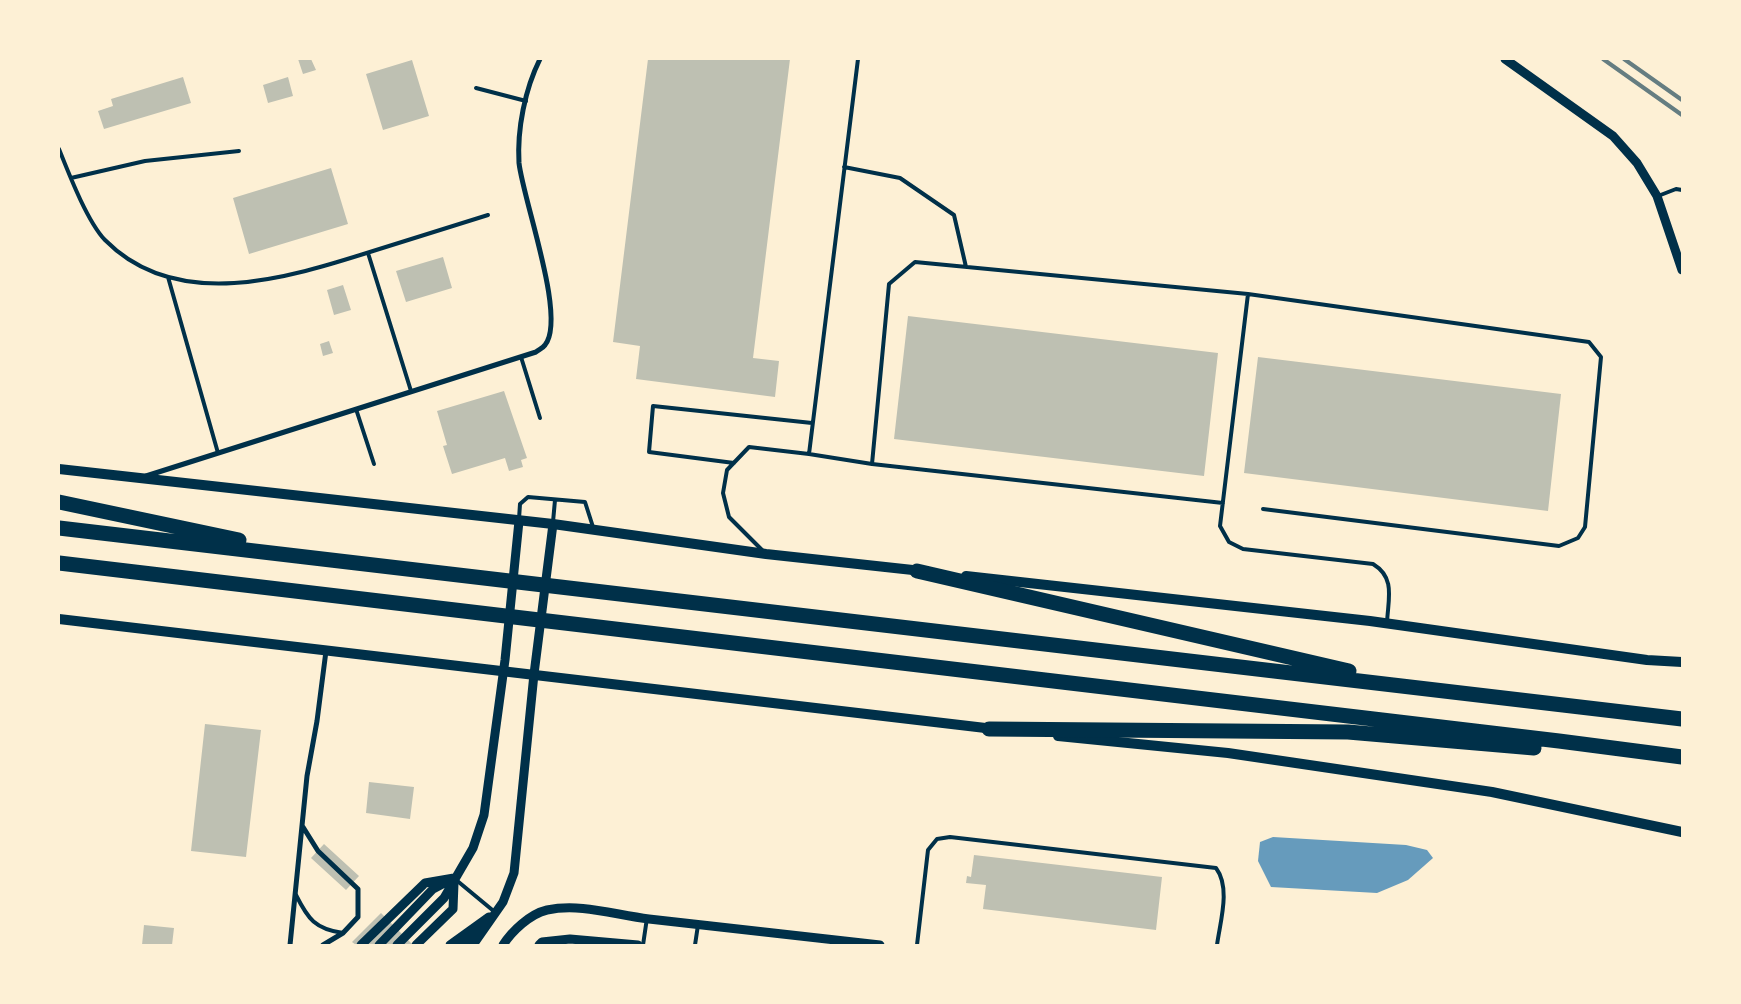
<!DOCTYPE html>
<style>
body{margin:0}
#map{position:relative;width:1741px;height:1004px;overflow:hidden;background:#fdf0d5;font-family:"Alegreya Sans",sans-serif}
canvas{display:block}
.frame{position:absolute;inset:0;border:60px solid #fdf0d5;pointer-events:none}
</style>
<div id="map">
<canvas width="1741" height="1004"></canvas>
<div class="frame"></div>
</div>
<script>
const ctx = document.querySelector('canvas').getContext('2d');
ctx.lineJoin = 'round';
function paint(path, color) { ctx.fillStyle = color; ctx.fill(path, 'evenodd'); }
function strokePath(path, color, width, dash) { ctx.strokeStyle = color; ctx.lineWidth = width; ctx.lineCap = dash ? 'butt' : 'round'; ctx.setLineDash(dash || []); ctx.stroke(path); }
paint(new Path2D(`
 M1273,837L1406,845L1427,850L1433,858L1408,880L1377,893L1271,887L1258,861L1260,842Z`), '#669bbc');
paint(new Path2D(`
 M298,59H311L316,70L303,74Z
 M648,59H790L753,358L779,361L775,397L636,379L640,346L613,342Z
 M412,60L429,116L383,130L366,74Z
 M183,77L191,103L104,129L98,111L113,106L111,99Z
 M288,77L293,96L268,103L263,85Z
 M331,168L348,224L249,254L233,198Z
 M443,257L452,288L406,302L396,271Z
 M343,285L351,310L334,315L327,290Z
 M908,316L1218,353L1204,476L894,439Z
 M329,341L333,353L323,356L320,344Z
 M1258,357L1561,394L1548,511L1244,473Z
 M504,391L527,458L521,460L523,467L509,471L505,458L452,474L443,446L447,445L437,411Z
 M205,724L261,730L246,857L191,851Z
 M369,782L414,787L410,819L366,813Z
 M324,844L359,876L346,890L311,858Z
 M974,855L1162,877L1156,930L983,909L986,885L966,883L967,876L971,877Z
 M381,913L413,945H356L352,942Z
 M144,925L174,928L172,945H142Z`), '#bec0b2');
strokePath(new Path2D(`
 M476,88L526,101
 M59,149C69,174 87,221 105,240C177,313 288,278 373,251C411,239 450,227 488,215
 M844,167L900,178L954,215L966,267
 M71,178L145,161L239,151
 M1658,196L1676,189L1682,190
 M368,253L411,391
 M168,277L218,453
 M1248,294L1589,342L1601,357L1585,527L1578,538L1559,546L1263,509
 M521,357L540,418
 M356,409L374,464
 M809,454L872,464
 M734,463L649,452L653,406L812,423
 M1223,503L872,464L889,284L915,262L1248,294L1220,526L1229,542L1243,549L1373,564C1396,578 1388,599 1387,623
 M519,519L520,504L528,497L585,502L593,527
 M553,522L555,500
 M762,550L729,517L723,493L727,470L749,447L809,454L858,59
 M455,879L496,913
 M296,895C308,919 315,929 343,933
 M643,945L647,918
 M695,945L698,925
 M917,945L928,850L937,839L950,837L1216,868C1231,888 1220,922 1217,945`), '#003049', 4);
strokePath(new Path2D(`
 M146,476L536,352C538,350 543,348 545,345C567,318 523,200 519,163C517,129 525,89 540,59
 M303,827L318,851L358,889V917L343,933L323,945
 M290,945L307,776L317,721L326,651`), '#003049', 5);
strokePath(new Path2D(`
 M1505,59L1613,136L1637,163L1657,196L1682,270
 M361,945L425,883L454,878
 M379,945L433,889L448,881
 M397,945L444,898L473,848L484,815L505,660L519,521
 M416,945L453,909L454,883
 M450,945L489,917
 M463,945L478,931
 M473,945L503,902L514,873L534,674L553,524
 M503,945C512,931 530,914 547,910C581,903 615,915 649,919C726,928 803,936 880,945
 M539,945L542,942L570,939L638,945`), '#003049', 9);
strokePath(new Path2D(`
 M59,469L553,524L766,554L922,571
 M966,576L1370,621L1647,660L1682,662
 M59,619L994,729
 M1058,736L1228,753L1492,792L1682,832`), '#003049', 10);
strokePath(new Path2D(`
 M59,502L239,540
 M59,528L1682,719
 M59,563L1559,741L1682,757
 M917,571L1349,671
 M989,729L1348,732L1534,748`), '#003049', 15);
strokePath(new Path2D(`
 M1603,59L1682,115
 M1624,59L1682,100`), '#657d81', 4);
</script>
